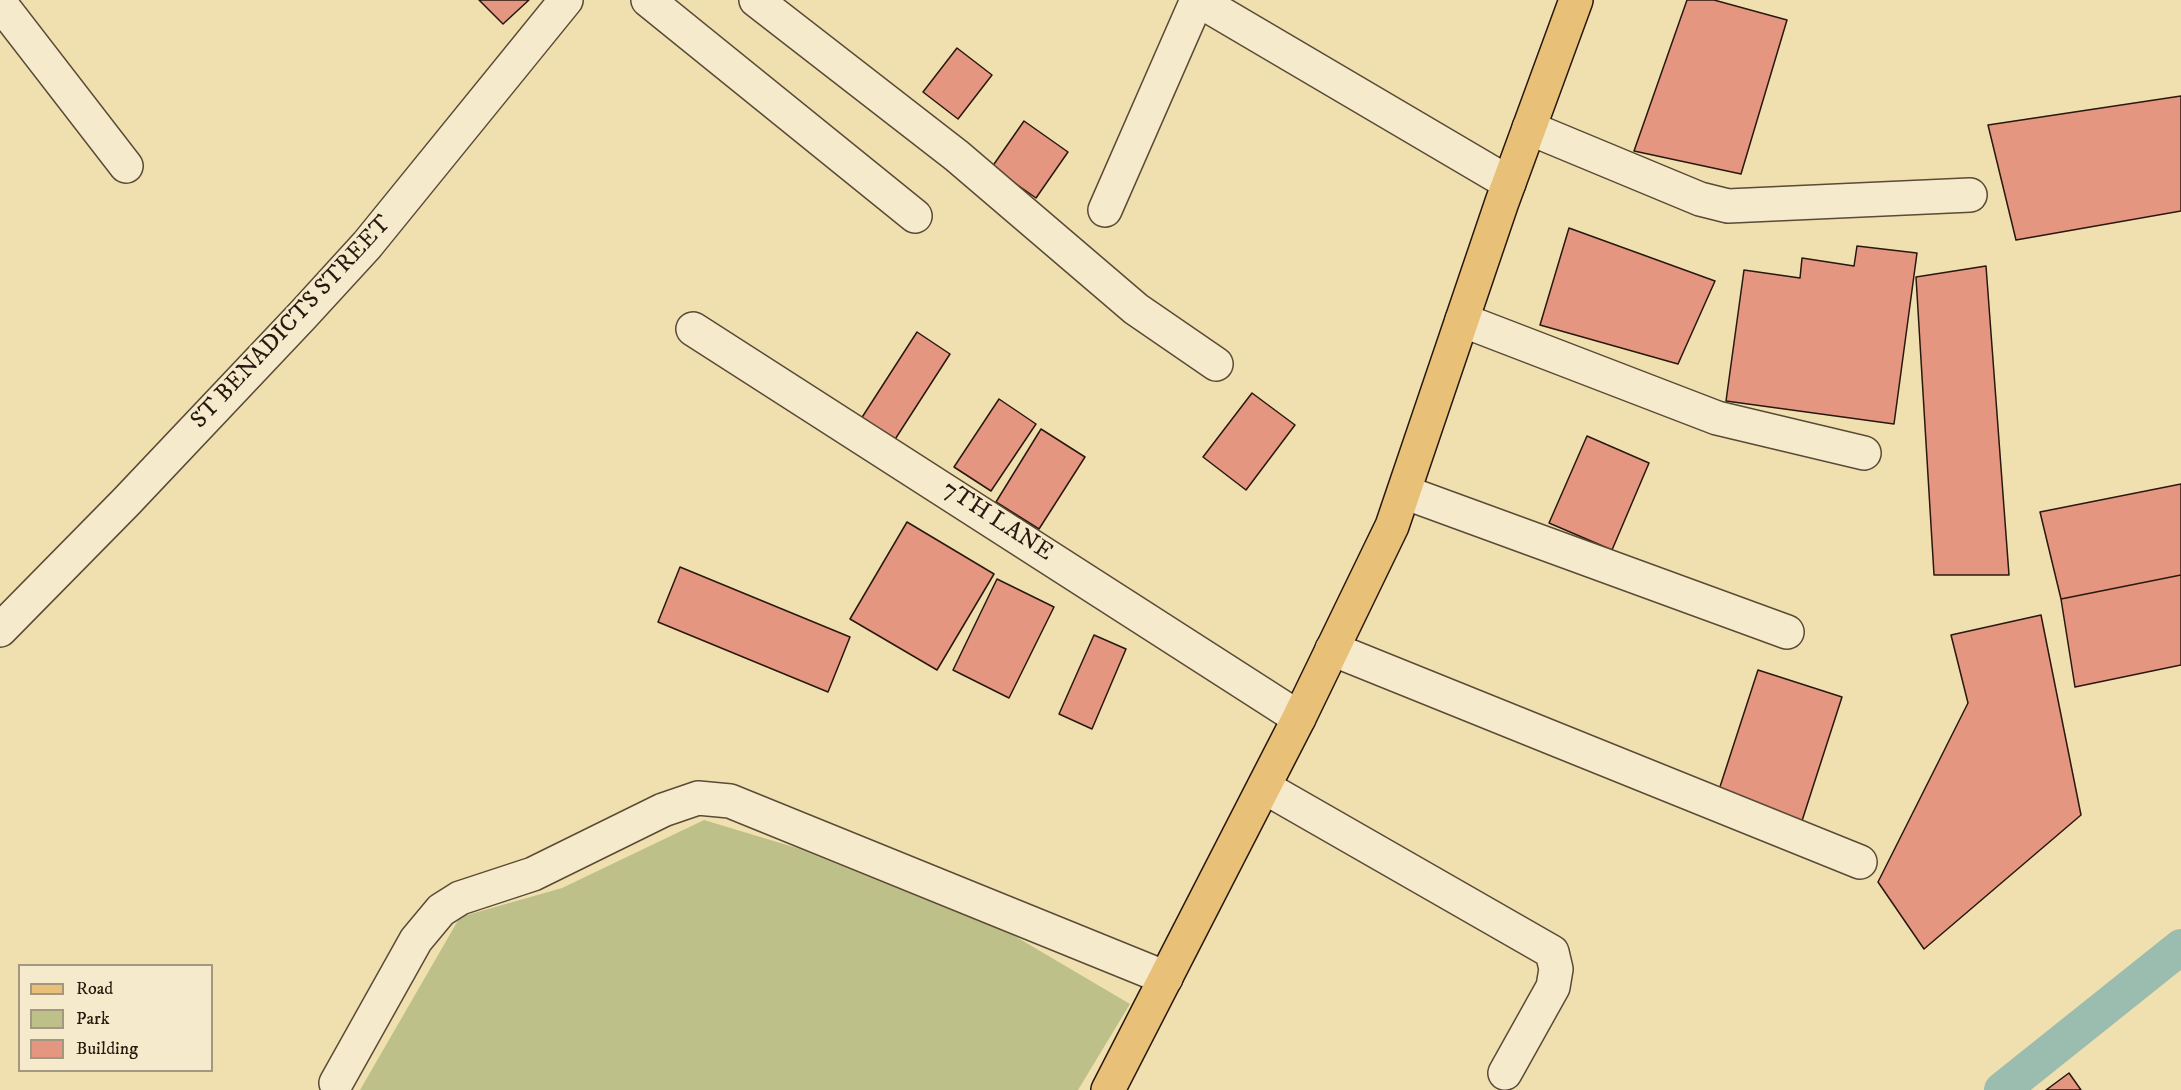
<!DOCTYPE html>
<style>
body{margin:0}
#map{position:relative;width:2181px;height:1090px;overflow:hidden;background:#f0e0b0;font-family:"IM FELL DW Pica",serif}
canvas{display:block}
.legend{position:absolute;left:18px;top:964px;width:195px;height:108px;box-sizing:border-box;background:#f5ebcc;border:2px solid #a39780;margin:0;padding:8px 10px;list-style:none;font-size:18px;color:#28180e}
.legend li{display:flex;align-items:center;gap:12px;height:30px}
.legend b{width:30px;border:2px solid #a39780}
</style>
<div id="map">
<canvas width="2181" height="1090"></canvas>
<ul class="legend">
<li><b style="height:8px;background:#e8c078"></b>Road</li>
<li><b style="height:16px;background:#bdc189"></b>Park</li>
<li><b style="height:16px;background:#e49681"></b>Building</li>
</ul>
</div>
<script>
const ctx = document.querySelector('canvas').getContext('2d');
ctx.lineJoin = 'round';
function paint(path, color) { ctx.fillStyle = color; ctx.fill(path, 'evenodd'); }
function strokePath(path, color, width, dash) { ctx.strokeStyle = color; ctx.lineWidth = width; ctx.lineCap = dash ? 'butt' : 'round'; ctx.setLineDash(dash || []); ctx.stroke(path); }
function write(font, color, halo, rows, align = 'center') {
  ctx.font = font + ' "IM FELL DW Pica",serif'; ctx.lineWidth = 5; ctx.setLineDash([]); ctx.textBaseline = 'middle'; ctx.strokeStyle = halo; ctx.fillStyle = color; for (const [text, x, y, turn = 0] of rows) {
    ctx.save(); ctx.translate(x, y); ctx.rotate((+turn || 0) * Math.PI / 180); ctx.textAlign = isNaN(turn) ? turn : align; if (halo) ctx.strokeText(text, 0, 0); ctx.fillText(text, 0, 0); ctx.restore();
  }
}
paint(new Path2D(`
 M704,820L797,848L1013,935L1130,1004L1078,1090H360L460,917L562,888Z`), '#bdc189');
strokePath(new Path2D(`
 M2002,1090L2181,947`), '#9abdaf', 36);
const building = new Path2D(`
 M479,0H529L503,24Z
 M1687,0H1714L1787,20L1741,174L1634,151Z
 M957,48L992,75L958,119L923,92Z
 M2181,96V211L2016,240L1988,125Z
 M1024,121L1068,152L1036,198L992,167Z
 M1569,228L1715,281L1678,364L1540,325Z
 M1857,246L1917,253L1894,424L1726,401L1744,270L1800,278L1802,258L1854,266Z
 M1986,266L2009,575H1934L1916,277Z
 M917,332L950,354L892,444L859,422Z
 M1252,393L1295,425L1246,490L1203,457Z
 M999,399L1036,424L991,491L954,467Z
 M1041,429L1085,457L1039,529L996,502Z
 M1587,436L1649,463L1612,550L1549,523Z
 M2181,484V575L2061,599L2040,512Z
 M907,522L994,574L937,670L850,619Z
 M680,567L850,637L828,692L658,622Z
 M2181,575V665L2075,687L2061,599Z
 M997,579L1054,607L1009,698L953,670Z
 M2041,615L2081,815L1924,949L1878,882L1968,703L1951,635Z
 M1094,635L1126,649L1092,729L1059,714Z
 M1758,670L1842,697L1800,827L1716,799Z
 M2069,1073L2081,1090H2046Z`);
paint(building, '#e49681');
strokePath(building, '#28180e', 1.5);
const minor = new Path2D(`
 M648,0L915,216
 M756,0L957,156L1136,309L1216,364
 M1198,0L1509,183
 M0,3L126,166
 M1529,128L1700,199L1728,206L1970,195
 M1105,210L1197,0
 M1462,320L1717,418L1864,453
 M693,329L1299,718
 M1404,492L1787,632
 M0,630L126,502L302,316L367,245L566,0
 M1332,649L1860,862
 M1264,787L1552,952L1556,969L1553,987L1505,1073
 M336,1083L416,940L441,910L460,898L533,874L663,810L698,798L730,801L1166,978`);
const major = new Path2D(`
 M1108,1090L1299,718L1392,526L1502,202L1576,0`);
strokePath(minor, '#5a4a36', 36);
strokePath(major, '#28180e', 36);
strokePath(minor, '#f5ebcc', 33);
strokePath(major, '#e8c078', 33);
write('24px', '#28180e', '#f5ebcc', [
 ["ST BENADICTS STREET",292,323,-47],
 ["7TH LANE",997,522,33]
]);
</script>
